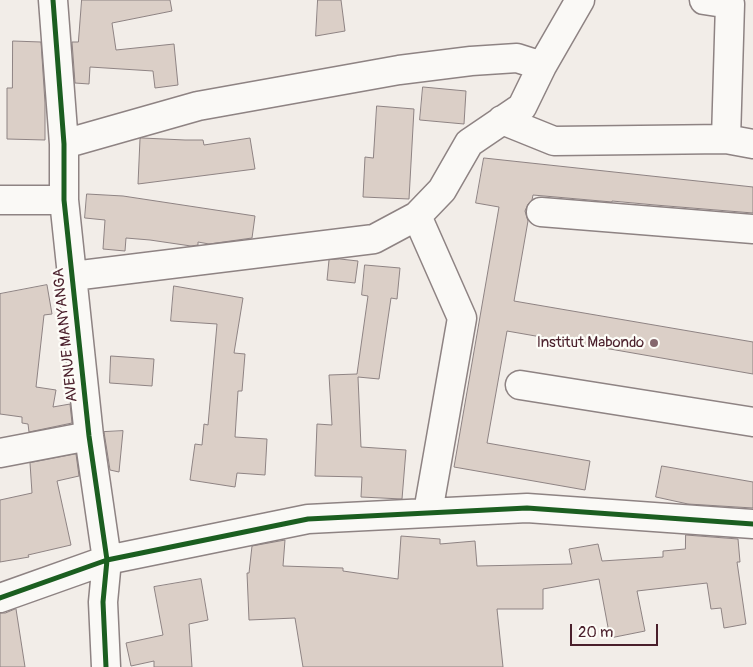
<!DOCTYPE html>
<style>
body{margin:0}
#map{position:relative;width:753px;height:667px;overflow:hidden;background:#f2ede8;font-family:Pangolin,sans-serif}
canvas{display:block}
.scale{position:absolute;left:570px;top:624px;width:88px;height:22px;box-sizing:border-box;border:2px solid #4a1f2b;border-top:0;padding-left:6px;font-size:15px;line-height:18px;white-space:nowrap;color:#4a1f2b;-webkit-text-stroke:4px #fdfcf7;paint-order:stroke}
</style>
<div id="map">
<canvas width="753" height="667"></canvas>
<div class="scale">20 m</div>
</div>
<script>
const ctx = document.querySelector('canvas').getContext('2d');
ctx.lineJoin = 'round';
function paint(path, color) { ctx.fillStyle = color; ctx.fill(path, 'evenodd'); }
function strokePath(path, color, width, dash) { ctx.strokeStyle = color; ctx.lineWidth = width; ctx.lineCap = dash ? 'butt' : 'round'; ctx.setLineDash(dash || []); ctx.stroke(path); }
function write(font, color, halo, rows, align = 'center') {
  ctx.font = font + ' Pangolin,sans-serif'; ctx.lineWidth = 4.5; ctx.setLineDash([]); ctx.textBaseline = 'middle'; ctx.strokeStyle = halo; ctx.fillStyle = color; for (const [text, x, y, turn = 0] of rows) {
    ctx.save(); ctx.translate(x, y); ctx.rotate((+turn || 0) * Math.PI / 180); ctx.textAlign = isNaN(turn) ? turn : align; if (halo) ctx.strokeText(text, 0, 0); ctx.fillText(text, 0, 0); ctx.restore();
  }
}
const building = new Path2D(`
 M82,0H170L172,11L112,23L116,50L174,44L178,85L155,88L153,71L90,67L89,84L75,83L72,42H78Z
 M318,0H341L345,31L316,36Z
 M13,41L41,42L45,103V140L7,139V88H12Z
 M423,87L466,91L464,124L420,120Z
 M377,106L414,109L409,199L363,197L365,157L373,158Z
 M142,138L185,140H203L204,145L250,138L255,169L138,184L140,139Z
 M484,158L753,187V213L655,205L612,201V202L533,195L532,200L528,204L525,211L528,221L514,301L753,342V374L507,331L487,443L590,461L585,490L454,467L499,207L476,203Z
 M87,194L123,196L255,216L252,238L209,244L198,242V245L191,246L150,240L126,238L125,251L103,249L105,220L85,218Z
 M340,259L358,261L355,283L327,280L329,260Z
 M365,265L400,268L397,299L391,298L379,379L358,377L361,447L406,450L402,499L361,497L362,477L315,476L317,424L332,425L329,375L357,374L368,296L362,295Z
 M47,285L52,314L44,315L36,387L56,390L53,407L70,404L72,423L29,432L28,424L22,423V417L0,414V294Z
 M174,286L243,298L234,353L245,354L242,391H238L235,437L267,439L265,475L237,473L235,487L190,480L195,444L202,445L204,424L208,425L217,324L171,321Z
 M111,356L154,359L152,386L110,383Z
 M123,431L119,472L110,470L104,432Z
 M76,454L79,476L57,481L71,545L28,555L29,557L0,562V500L32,493L30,463Z
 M662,466L753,482V508L688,504L656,497Z
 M686,535L738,539L740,562H737L746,624L724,628L721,608L711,609L707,583L637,591L645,631L610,638L599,579L543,589V609H497L503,667H303L295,618L249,620L247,573H249L252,546L285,540L283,566L343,568V571L398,579L401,536L440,539V544L475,541L477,566L572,564L569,549L598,544L602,561L663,557V551L685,549Z
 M201,579L208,620L189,624L192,667H154V661L131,666L126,643L163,635L154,587Z
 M16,609L25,667H0V613H5Z`);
paint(building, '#dbcfc7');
strokePath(building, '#8e8383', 1);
const minor = new Path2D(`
 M53,0L64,144V200L89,436L107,560L103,602L106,667
 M704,0L730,4L726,139
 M502,120L554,141L726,139L753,144
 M64,144L198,106L399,70L471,61L517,58L542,66
 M0,200H64
 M541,212L753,229
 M417,216L462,318L428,512
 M73,276L374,239L417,216L442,190L469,143L522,107L542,66L580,0
 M520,385L753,422
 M0,453L89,436
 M0,598L107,560L308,519L527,508L753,524`);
strokePath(minor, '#8e8383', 31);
strokePath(minor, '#faf9f6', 28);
strokePath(new Path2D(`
 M53,0L64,144V200L89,436L107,560L103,602L106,667
 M0,598L107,560L308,519L527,508L753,524`), '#1b5e20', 5);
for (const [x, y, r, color] of [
 [654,343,5,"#85676d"]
]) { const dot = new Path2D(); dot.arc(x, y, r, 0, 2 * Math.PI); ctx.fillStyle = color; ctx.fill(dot); strokePath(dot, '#fdfcf7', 2); }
write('15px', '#4a1f2b', '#fdfcf7', [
 ["AVENUE MANYANGA",66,335,-96]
]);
write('15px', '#4a1f2b', '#fdfcf7', [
 ["Institut Mabondo",644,343]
], 'right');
</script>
